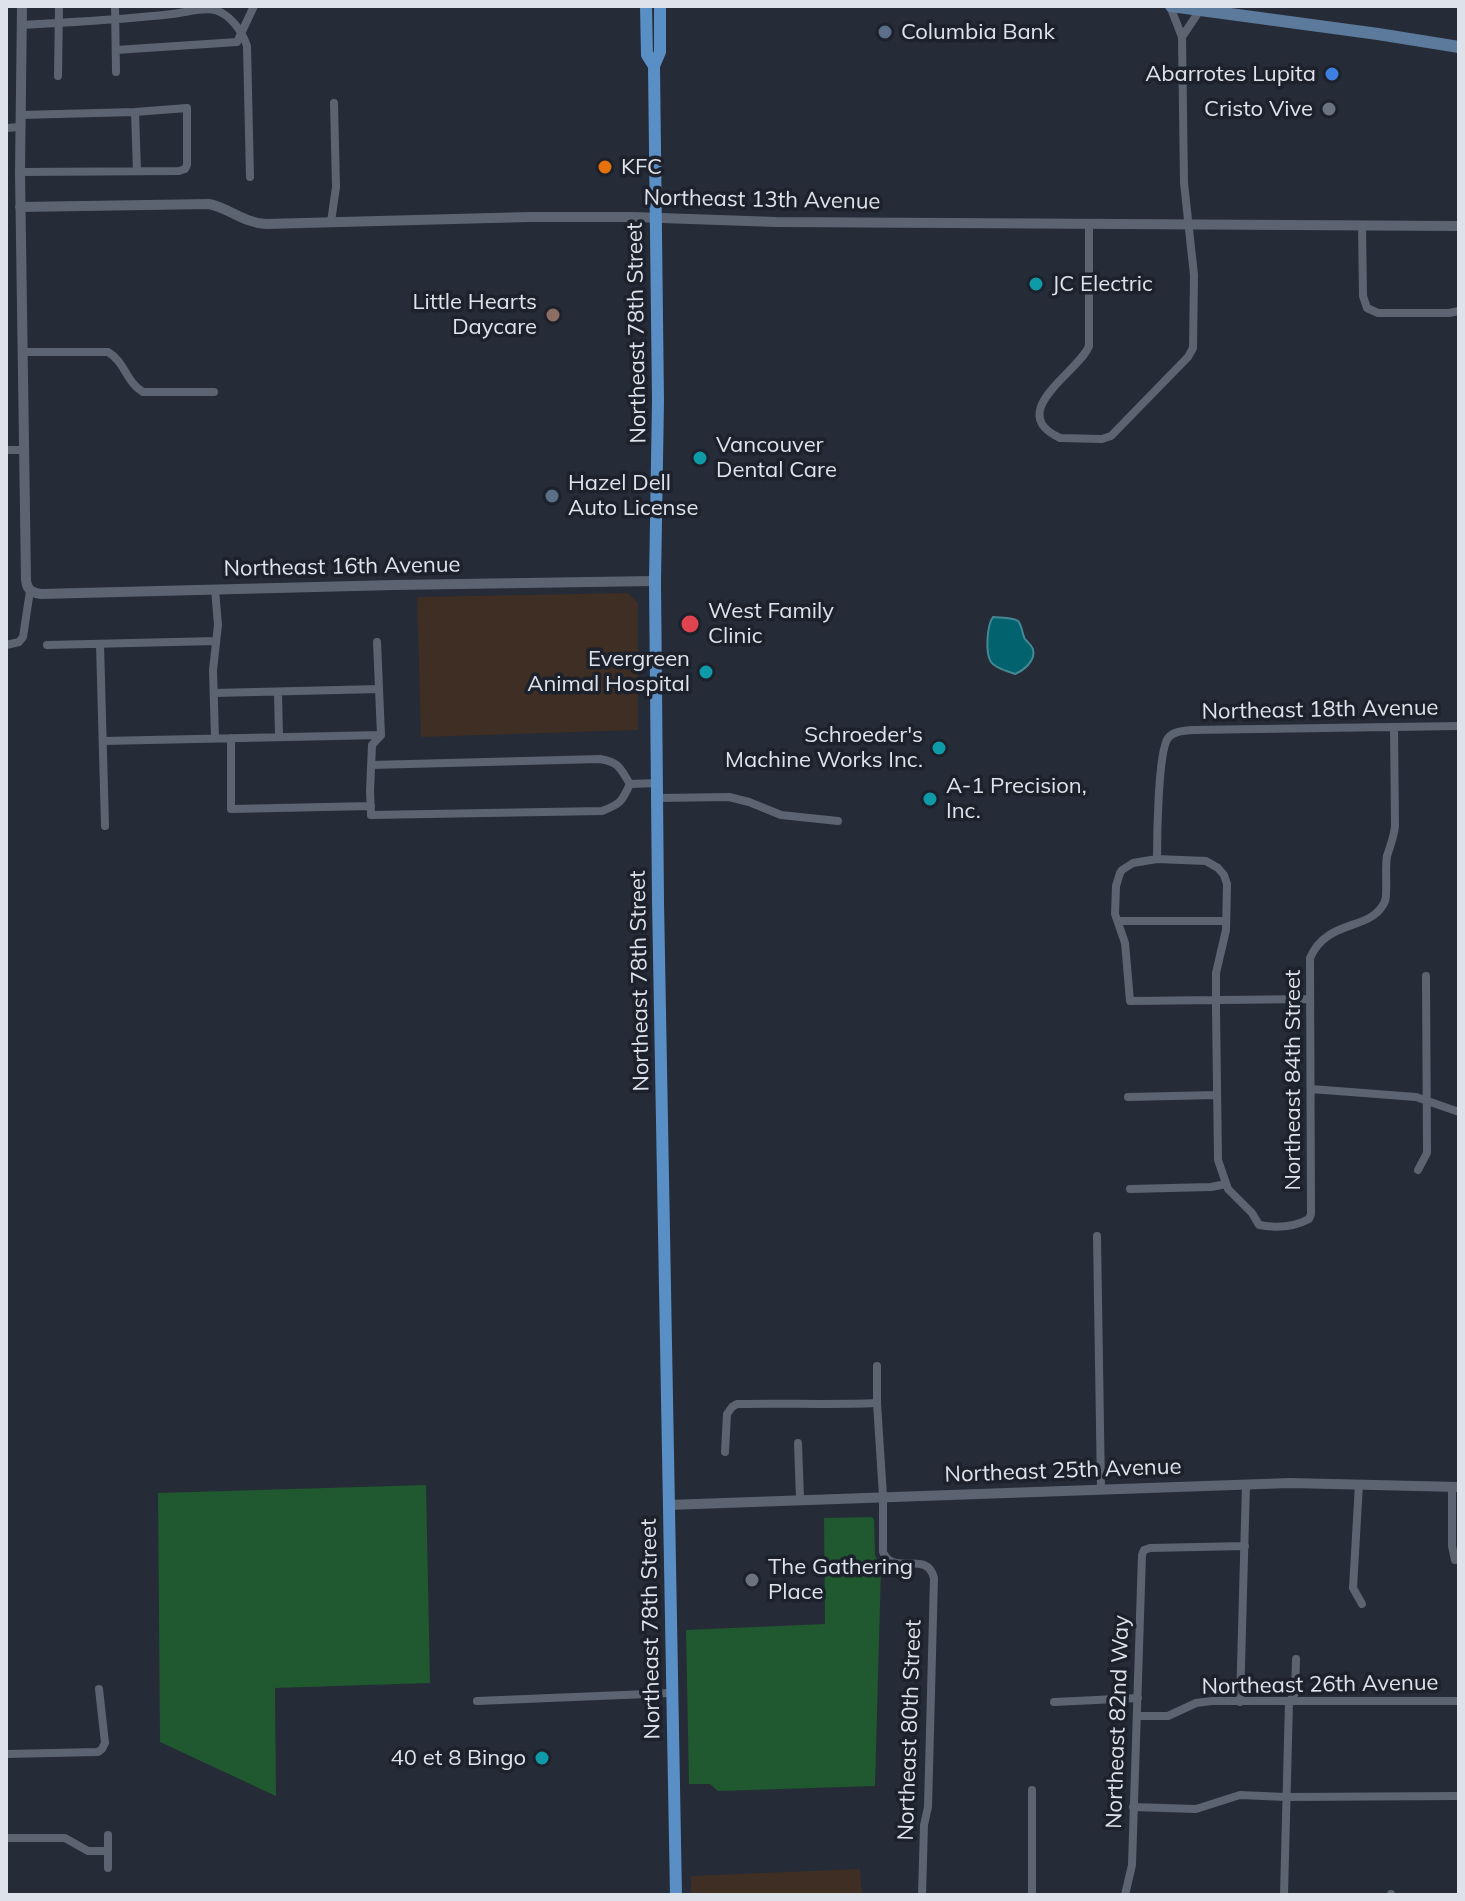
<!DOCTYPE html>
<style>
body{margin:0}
#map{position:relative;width:1465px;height:1901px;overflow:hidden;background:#252b37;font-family:Mulish,sans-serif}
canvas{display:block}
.frame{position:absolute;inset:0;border:8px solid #dee2ea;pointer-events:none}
</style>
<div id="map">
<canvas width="1465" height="1901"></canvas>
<div class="frame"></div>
</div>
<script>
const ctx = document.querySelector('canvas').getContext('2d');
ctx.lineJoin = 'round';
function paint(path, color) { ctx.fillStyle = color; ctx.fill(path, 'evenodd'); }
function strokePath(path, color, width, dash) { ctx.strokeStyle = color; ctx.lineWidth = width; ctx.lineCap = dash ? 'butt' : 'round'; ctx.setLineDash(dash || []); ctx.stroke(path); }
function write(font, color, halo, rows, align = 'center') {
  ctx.font = font + ' Mulish,sans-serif'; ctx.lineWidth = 7; ctx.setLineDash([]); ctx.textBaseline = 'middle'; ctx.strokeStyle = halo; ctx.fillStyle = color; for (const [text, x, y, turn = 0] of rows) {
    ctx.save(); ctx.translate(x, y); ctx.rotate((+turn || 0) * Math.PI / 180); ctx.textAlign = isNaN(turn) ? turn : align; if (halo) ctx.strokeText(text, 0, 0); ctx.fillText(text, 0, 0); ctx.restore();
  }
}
paint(new Path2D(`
 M628,593L638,603V730L421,737L417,597Z
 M860,1869L862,1895H691V1876Z`), '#3f2e24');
paint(new Path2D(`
 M426,1485L430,1683L275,1688L276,1796L160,1742L158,1493Z
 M872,1517L874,1520L875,1555L881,1568L875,1786L718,1791L710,1784H689L686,1630L825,1624L824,1518Z`), '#20582f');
const water = new Path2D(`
 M993,617C1000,618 1012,617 1018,621C1022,625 1022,634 1025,639C1028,643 1031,644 1033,649C1036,661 1024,670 1015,674C1008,671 996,669 991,662C985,653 987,625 993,617Z`);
paint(water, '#02626e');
strokePath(water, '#448893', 2);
strokePath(new Path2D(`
 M115,6L116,72
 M21,25C71,22 122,20 172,14C185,13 202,7 215,10C231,15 242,31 247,46L250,177
 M1182,37L1200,10
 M116,50L237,42L254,6
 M58,76L59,6
 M135,112L137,171
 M20,115L135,112L187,108V165L185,169L179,171L20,172
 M6,128L20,127
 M331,222L336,187L334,103
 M1089,224V346C1079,372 1004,412 1060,438L1102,439L1111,436L1188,357L1193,348L1194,275L1184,183L1182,37L1170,6
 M1362,225L1363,296L1367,308L1378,313H1449L1459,311
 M22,352H108C125,362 126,382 143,392H214
 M6,450H24
 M377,642L381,735L372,745L370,791L371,815L602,811C621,804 622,801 630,784
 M100,644L105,826
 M6,645L19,642L23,637L30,591
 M47,645L216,641
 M278,692L279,737
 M214,693L379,689
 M215,738L213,670L218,625L215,589
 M231,738V809L371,806
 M103,741L381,735
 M371,765L600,759C619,762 620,768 630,784L658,783
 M658,798L729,797L749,802L781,815L838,821
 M1157,859C1157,838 1158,752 1168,738C1174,731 1183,731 1192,730L1459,726
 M1118,921H1226
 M1309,999L1130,1001L1125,943L1115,914L1116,886L1120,873L1122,870L1133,863L1157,859L1206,861L1218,868L1224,875L1227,884L1226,930L1216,973V1010L1218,1160L1228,1189L1252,1213L1259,1225C1275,1228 1294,1227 1309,1219L1311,1214L1310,958C1327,919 1368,931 1383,905C1386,901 1386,898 1386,894C1387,881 1385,868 1387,856C1390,846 1394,837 1395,826L1394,727
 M1311,1089L1416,1097L1459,1112
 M1128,1097L1217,1095
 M1418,1170L1427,1153L1426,976
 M1130,1189L1211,1187L1226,1184
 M1097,1236L1101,1489
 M877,1366V1403L883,1496V1552C894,1577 927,1549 934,1578L928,1807L924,1825L922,1895
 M798,1443L800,1499
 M725,1452L727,1414L732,1407L737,1404C784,1403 830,1405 877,1403
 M1359,1484L1353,1588L1362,1604
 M1452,1487V1546L1455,1560
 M477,1701L672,1693
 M1054,1702L1138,1698
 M1240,1702L1246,1485
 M1137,1716H1168L1196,1703L1212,1701H1459
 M6,1754L98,1752L102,1749L105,1743L99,1689
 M1133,1807L1196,1809L1240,1795L1286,1797L1459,1796
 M108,1835V1851
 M6,1838H65L88,1851H108V1868
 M1032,1895V1790
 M1125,1895L1132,1865L1142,1555L1144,1550L1150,1548L1245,1546
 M1284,1895L1289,1702L1295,1693L1296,1659
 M1391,1895V1894`), '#5d6471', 8);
strokePath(new Path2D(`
 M22,6L20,172L26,580C27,590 32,593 41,594L394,585L655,581
 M20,207L209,204C229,208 244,223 266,224L529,217H633L776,222L1459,226
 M668,1505L1290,1483L1459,1487`), '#5d6471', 10);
strokePath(new Path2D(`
 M1171,6L1378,34L1459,47`), '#5c7a9b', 12);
strokePath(new Path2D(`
 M646,6L647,55L654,66
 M660,6V52L654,66L658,401L655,581L658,901L676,1895`), '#5a8fc5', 12);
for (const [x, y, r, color] of [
 [885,32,8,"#5c6f8a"],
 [1332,74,8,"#3f7fe0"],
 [1329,109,8,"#6b7280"],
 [605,167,8,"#e8710a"],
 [1036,284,8,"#0f9aa8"],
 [553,315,8,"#8d6e63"],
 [700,458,8,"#0f9aa8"],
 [552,496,8,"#5c6f8a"],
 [690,624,10,"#e0444e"],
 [706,672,8,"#0f9aa8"],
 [939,748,8,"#0f9aa8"],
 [930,799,8,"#0f9aa8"],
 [752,1580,8,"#6b7280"],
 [542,1758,8,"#0f9aa8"]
]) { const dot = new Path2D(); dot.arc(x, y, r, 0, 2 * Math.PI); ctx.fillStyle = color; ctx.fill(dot); strokePath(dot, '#1c212c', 3); }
write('22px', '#dee2ea', '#1c212c', [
 ["Columbia Bank",901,32],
 ["Abarrotes Lupita",1316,74,"right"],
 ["Cristo Vive",1313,109,"right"],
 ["KFC",621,167],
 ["JC Electric",1052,284],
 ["Little Hearts",537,302,"right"],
 ["Daycare",537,327,"right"],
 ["Vancouver",716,445],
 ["Dental Care",716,470],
 ["Hazel Dell",568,483],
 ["Auto License",568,508],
 ["West Family",708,611],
 ["Clinic",708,636],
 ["Evergreen",690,659,"right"],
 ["Animal Hospital",690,684,"right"],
 ["Schroeder's",923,735,"right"],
 ["Machine Works Inc.",923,760,"right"],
 ["A-1 Precision,",946,786],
 ["Inc.",946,811],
 ["The Gathering",768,1567],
 ["Place",768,1592],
 ["40 et 8 Bingo",526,1758,"right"]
], 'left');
write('22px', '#dee2ea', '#1c212c', [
 ["Northeast 13th Avenue",762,200,1],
 ["Northeast 78th Street",637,333,-91],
 ["Northeast 16th Avenue",342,567,-1],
 ["Northeast 18th Avenue",1320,710,-1],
 ["Northeast 78th Street",640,981,-91],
 ["Northeast 84th Street",1293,1080,-90],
 ["Northeast 25th Avenue",1063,1471,-2],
 ["Northeast 78th Street",651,1629,-91],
 ["Northeast 26th Avenue",1320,1685,-1],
 ["Northeast 82nd Way",1118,1722,-88],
 ["Northeast 80th Street",910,1730,-88]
]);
</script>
